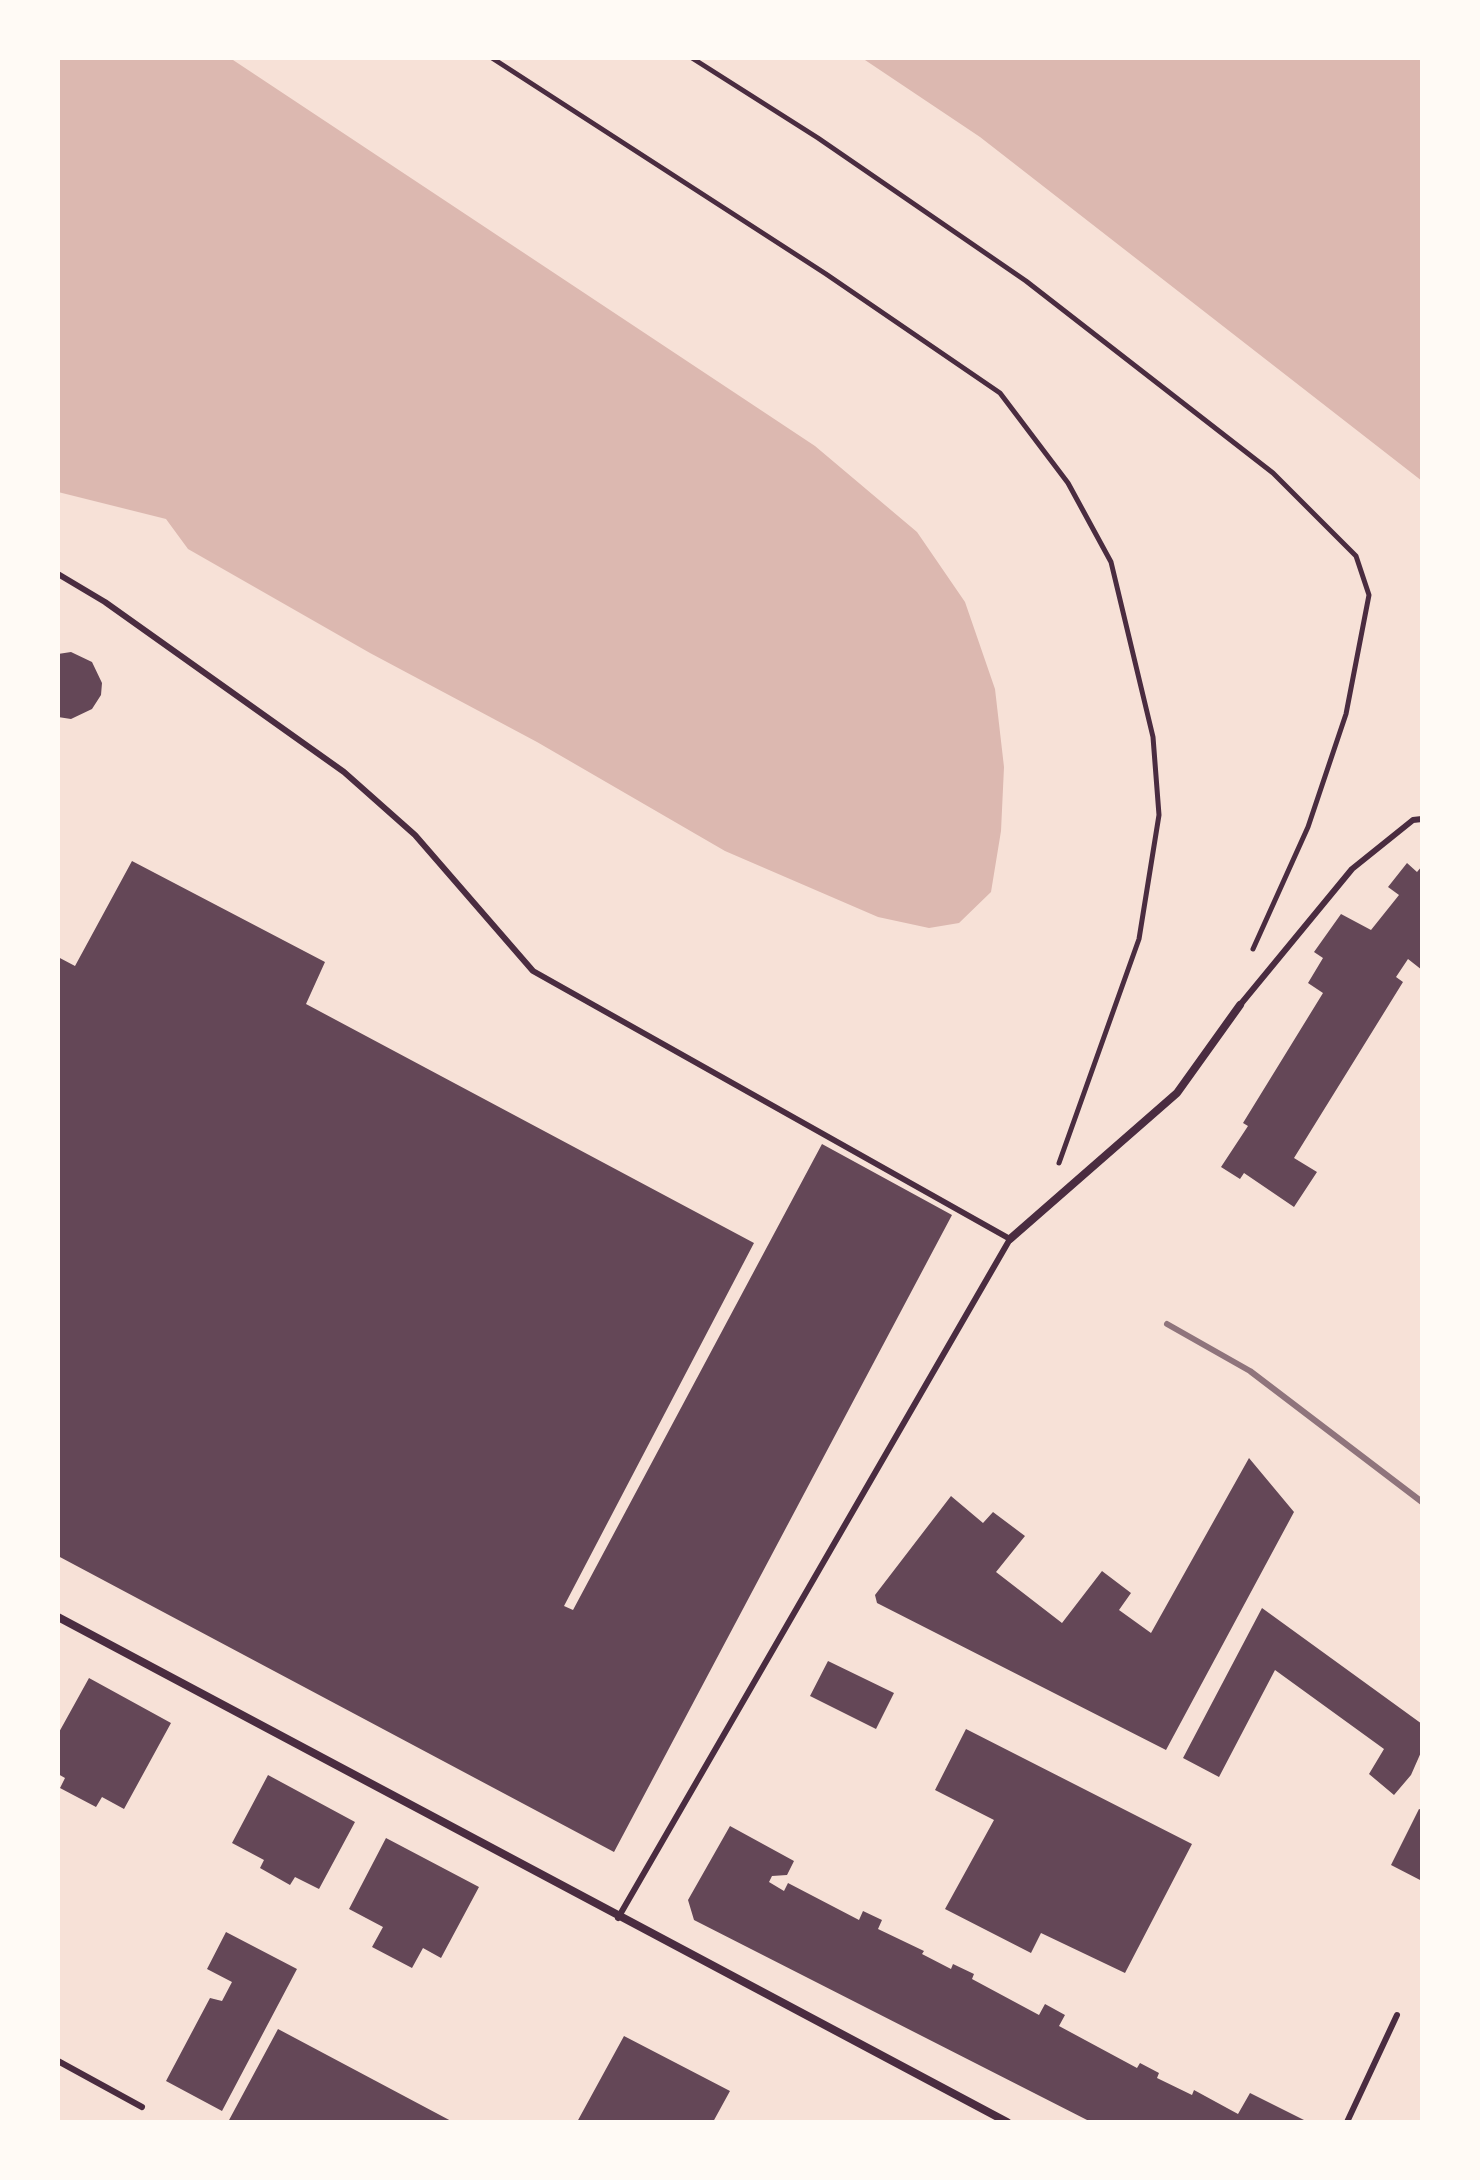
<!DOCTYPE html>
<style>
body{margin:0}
#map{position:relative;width:1480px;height:2180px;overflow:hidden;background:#f7e1d7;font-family:Overpass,sans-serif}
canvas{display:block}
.frame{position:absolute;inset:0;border:60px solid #fffaf5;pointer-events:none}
</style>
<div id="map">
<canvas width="1480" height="2180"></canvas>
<div class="frame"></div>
</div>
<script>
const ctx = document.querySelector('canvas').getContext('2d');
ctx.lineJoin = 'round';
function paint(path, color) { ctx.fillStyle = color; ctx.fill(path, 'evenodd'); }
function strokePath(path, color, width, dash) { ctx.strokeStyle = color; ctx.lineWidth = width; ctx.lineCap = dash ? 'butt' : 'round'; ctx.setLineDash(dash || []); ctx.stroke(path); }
paint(new Path2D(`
 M58,58H230L815,446L917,532L965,602L995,689L1004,767L1001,831L991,892L959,923L929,928L878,917L725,851L537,742L370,653L188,549L166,519L58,492Z
 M862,58H1422V481L980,137Z`), '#dcb8b0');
paint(new Path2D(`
 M71,652L92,662L102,683L101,695L92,709L71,719L58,717V654Z
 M132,861L325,962L306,1004L754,1243L564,1606L573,1610L822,1144L952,1215L614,1852L58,1556V957L75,966Z
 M1407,863L1417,872L1422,866V970L1408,959L1396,977L1403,982L1294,1158L1317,1172L1294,1207L1244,1173L1240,1179L1221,1167L1248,1126L1243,1123L1323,993L1308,983L1323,958L1314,952L1341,914L1371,930L1399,895L1388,887Z
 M1249,1458L1294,1512L1166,1750L877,1603L875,1595L951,1496L983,1523L993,1512L1025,1536L996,1572L1062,1623L1102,1571L1131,1593L1119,1610L1151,1633Z
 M1262,1608L1422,1724V1750L1411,1775L1394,1795L1369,1774L1384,1749L1275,1670L1219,1777L1183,1758Z
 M828,1661L894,1693L876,1729L810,1696Z
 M89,1678L171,1723L124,1809L102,1797L96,1807L60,1788L65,1778L58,1774V1734Z
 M966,1729L1192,1844L1125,1973L1041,1933L1031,1953L945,1909L994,1820L935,1790Z
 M268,1775L355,1822L319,1889L295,1877L290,1885L260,1868L264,1860L232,1843Z
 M1419,1809L1422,1810V1881L1391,1865Z
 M730,1826L794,1861L787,1875L772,1876L769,1882L784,1891L788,1883L859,1920L863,1911L882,1920L878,1929L924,1951L922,1954L951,1969L953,1964L974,1974L972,1979L1039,2015L1045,2004L1065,2015L1059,2026L1137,2068L1140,2063L1159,2073L1157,2078L1192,2095L1194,2090L1238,2114L1250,2093L1308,2122H1091L694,1920L688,1900Z
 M386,1838L479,1887L441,1958L423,1948L412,1968L372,1947L383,1927L349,1909Z
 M226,1932L297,1969L222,2111L166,2081L210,1998L222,2001L232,1982L207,1969Z
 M278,2029L453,2122H228Z
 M624,2036L730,2091L713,2122H577Z`), '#644757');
strokePath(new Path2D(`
 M492,58L826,274L1000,393L1068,483L1111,562L1153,737L1159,815L1139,939L1059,1163
 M692,58L818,138L1026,281L1273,473L1356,556L1369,595L1346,714L1308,827L1253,949`), '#4a2c40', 5);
strokePath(new Path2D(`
 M58,574L105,602L344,772L415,835L533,971L1010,1239L618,1918
 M1240,1005L1352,869L1413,820L1422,819
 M58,2061L142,2107
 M1347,2122L1397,2015`), '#4a2c40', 6);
strokePath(new Path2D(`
 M1010,1239L1177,1093L1240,1005
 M58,1617L1007,2122`), '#4a2c40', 8);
strokePath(new Path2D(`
 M1167,1324L1250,1371L1422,1502`), '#8f747c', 6);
</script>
